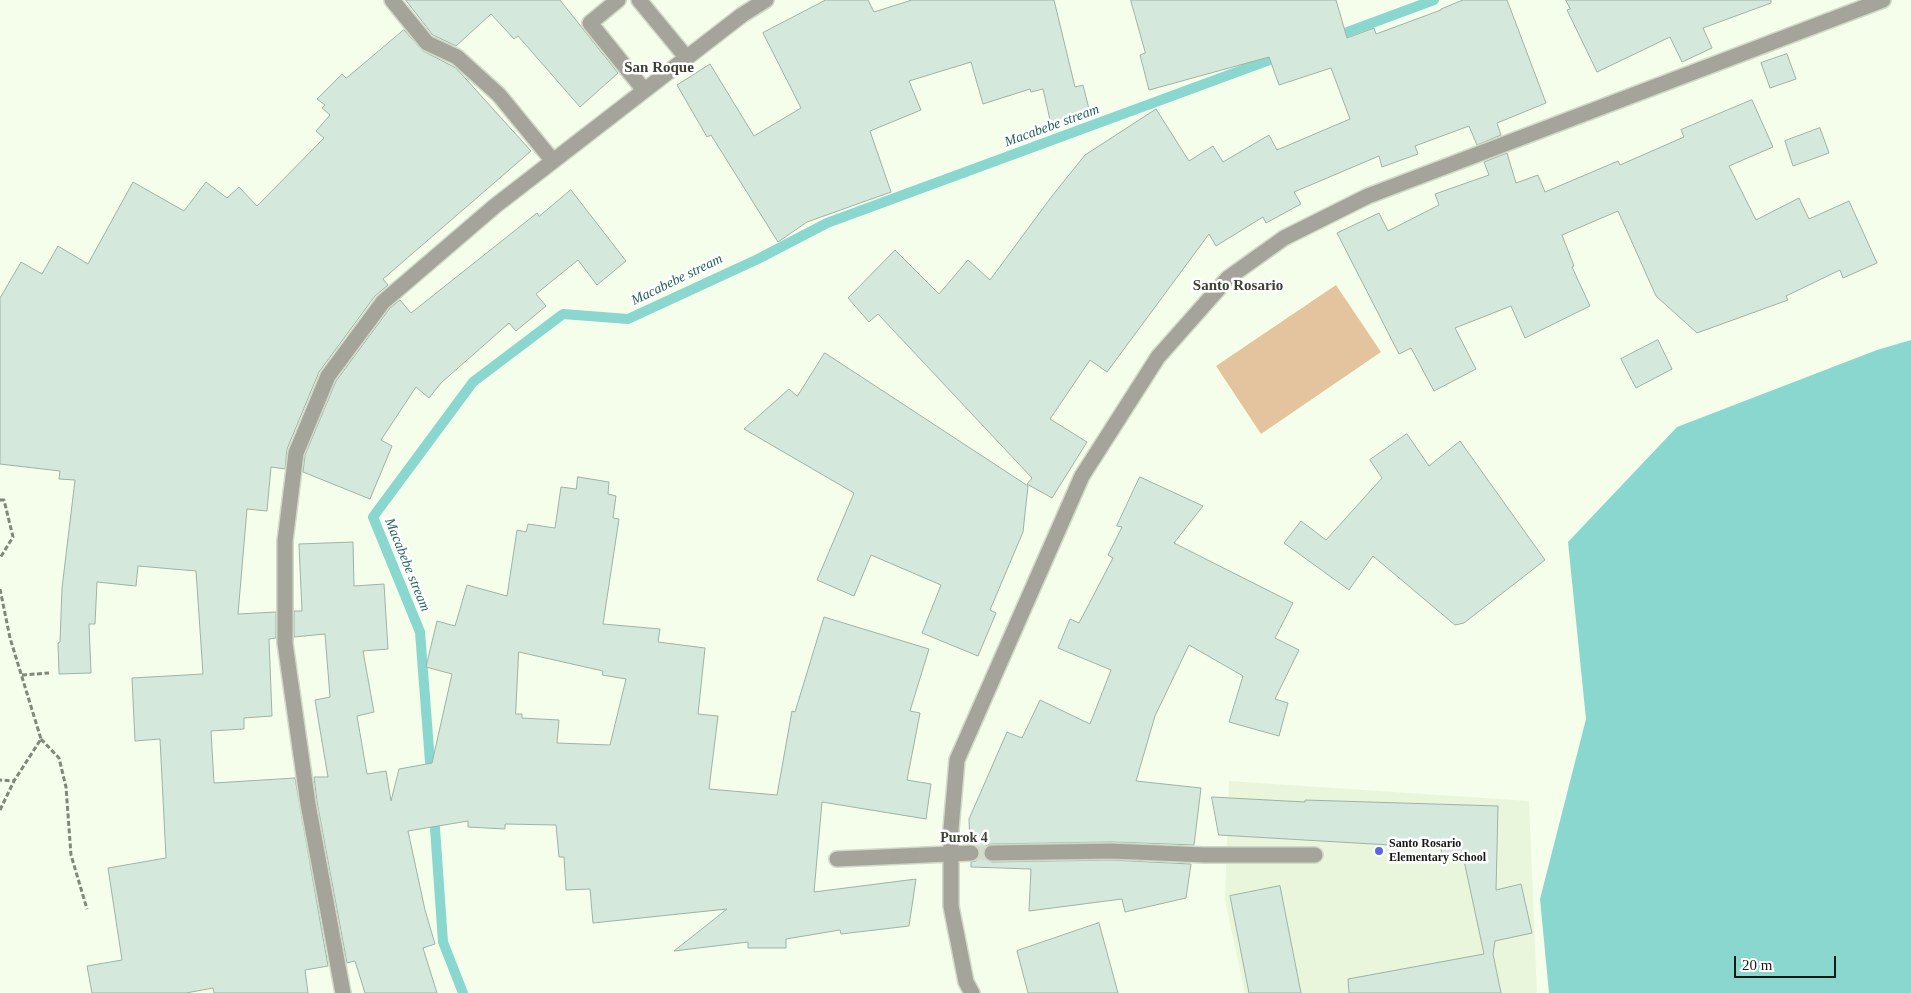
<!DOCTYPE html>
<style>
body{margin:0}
#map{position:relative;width:1911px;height:993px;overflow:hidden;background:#f5feeb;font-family:Georgia,serif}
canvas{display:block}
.scale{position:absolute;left:1734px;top:956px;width:102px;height:22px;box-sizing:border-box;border:2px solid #171a13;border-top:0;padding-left:6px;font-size:15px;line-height:18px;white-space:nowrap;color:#171a13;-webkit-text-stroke:4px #fff;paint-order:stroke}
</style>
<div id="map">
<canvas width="1911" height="993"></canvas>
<div class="scale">20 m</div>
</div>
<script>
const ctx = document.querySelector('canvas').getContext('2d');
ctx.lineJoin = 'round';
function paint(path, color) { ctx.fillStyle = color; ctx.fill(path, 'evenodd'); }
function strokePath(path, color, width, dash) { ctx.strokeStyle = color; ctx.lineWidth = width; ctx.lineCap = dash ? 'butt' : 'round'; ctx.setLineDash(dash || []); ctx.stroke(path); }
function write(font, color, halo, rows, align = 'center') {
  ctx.font = font + ' Georgia,serif'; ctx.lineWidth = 5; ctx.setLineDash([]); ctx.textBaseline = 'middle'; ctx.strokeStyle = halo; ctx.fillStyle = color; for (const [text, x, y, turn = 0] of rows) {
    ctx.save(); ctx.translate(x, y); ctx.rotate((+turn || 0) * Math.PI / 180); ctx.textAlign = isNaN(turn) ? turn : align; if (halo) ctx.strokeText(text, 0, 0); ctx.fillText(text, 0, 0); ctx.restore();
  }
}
paint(new Path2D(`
 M1229,781L1529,801L1537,993H1245L1225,900Z`), '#e9f6dc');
paint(new Path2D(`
 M1336,285L1381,352L1261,434L1216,366Z`), '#e4c49e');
paint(new Path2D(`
 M1911,340V993H1549L1540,899L1586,719L1568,542L1677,427L1877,350Z`), '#8ad7cf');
strokePath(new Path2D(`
 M1334,37L1434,0
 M431,775L420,632L373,517L473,382L563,314L628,319L758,259L827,223L1283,55
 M434,814L443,942L463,993`), '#8ad7cf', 10);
const building = new Path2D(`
 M406,0H560L618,73L580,107L518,36L514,39L491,14L456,46L433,35Z
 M826,0H868L874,12L912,0H1054L1075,87L1083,85L1090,113L1051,124L1043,89L1031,92L1030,89L983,104L971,62L909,81L921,110L870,131L891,192L807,222L778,242L711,135L707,137L677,85L710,64L754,136L801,108L763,33Z
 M1131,0H1336L1347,38L1374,28L1376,34L1441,10V9L1463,0H1507L1546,103L1497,123L1501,135L1477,145L1469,126L1415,146L1418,154L1382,167L1379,156L1294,192L1301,204L1266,223L1263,217L1216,246L1209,234L1107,372L1090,360L1050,419L1087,442L1052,498L1027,484L1032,478L878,314L869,322L848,298L895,250L939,294L968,260L990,280L1052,196L1085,155L1156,109L1189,161L1213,146L1223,162L1269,135L1277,150L1350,119L1331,68L1279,85L1269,57L1149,90L1140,55L1145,53Z
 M1566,0H1771V3L1703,28L1712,48L1682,62L1670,37L1597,72L1567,10L1570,9Z
 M404,30L423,51L456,68L531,151L383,279L388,285L375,296L319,372L287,449L285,469L271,467L267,511L247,509L238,614L276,612V638L269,639L272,716L244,718V729L211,731L214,783L295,778L328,966L305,970L308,993H214L213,988L186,993H92L87,966L122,960L108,868L166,858L160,739L135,741L132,678L203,674L196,571L138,566L136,586L97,582L95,624H89L91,673L59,674L58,643L60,642L62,588L75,480L59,479L60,471L0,464V298L21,262L42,274L58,246L88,264L133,182L184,211L206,182L227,198L239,187L257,206L324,138L316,131L330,115L322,108L325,105L317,99L342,74L346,78Z
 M1787,54L1796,79L1770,88L1761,63Z
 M1752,100L1773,147L1729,166L1756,220L1799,198L1809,219L1849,201L1877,263L1843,278L1840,270L1786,296L1788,300L1697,333L1656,296L1618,211L1562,235L1574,266L1572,267L1590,306L1525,338L1511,306L1455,328L1476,369L1434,391L1411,348L1399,354L1337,233L1379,213L1388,231L1439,205L1435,194L1489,175L1484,162L1507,153L1516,183L1538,175L1545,192L1618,161L1620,165L1684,137L1681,130Z
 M1820,128L1829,153L1793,166L1785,141Z
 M571,190L626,261L597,285L578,260L536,294L546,306L516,331L509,323L441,383L429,398L416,387L381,440L392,446L370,499L303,472L305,455L336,381L390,308L400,300L411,313L537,213L539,216Z
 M1658,340L1672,369L1636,388L1621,359Z
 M825,353L1028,486L1023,532L990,610L996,613L978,656L922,633L941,585L871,555L854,596L817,580L854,493L744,429L789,389L797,396Z
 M1407,434L1429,466L1460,441L1545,560L1464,623L1455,625L1373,556L1349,590L1284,543L1301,521L1326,540L1382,478L1370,460Z
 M578,477L609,482L608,494L616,496L613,518L619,519L603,624L660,629L658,642L705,648L698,714L718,716L709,789L777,795L792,711L795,712L824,617L929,649L910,711L920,713L907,780L931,784L926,819L822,802L814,892L916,879L909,926L841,934L840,930L786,939V948H748V942L674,951L727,909L593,923L590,889L566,890L564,857H559L556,825L505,824V829L468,827V821L408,831L425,910L435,944L423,948L437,993H365L355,961L347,963L317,802L314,777H328L315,700L330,697L325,634L294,637V611H302L299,544L353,542L354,586L384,584L388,649L363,651L374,712L357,716L367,774L386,771L391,801L399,769L432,763L452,674L426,667L437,621L455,626L467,585L507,596L517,530L526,532L528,524L555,528L561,487L576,489ZM519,652L603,671L602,675L626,679L610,745L557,743L559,720L522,718V714H516Z
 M1140,477L1203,506L1174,543L1293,603L1275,638L1299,650L1275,699L1288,703L1279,736L1229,722L1243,676L1189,645L1155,716L1136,781L1201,788L1194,845L1111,842L992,844L987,845L983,853L984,858L992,862L1111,860L1191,864L1186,898L1125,912L1122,899L1029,911L1031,869L971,867V862L976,861L980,853L979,848L970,844L969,819L1007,732L1022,738L1040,700L1090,724L1111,670L1058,648L1070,619L1079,623L1113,558L1108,555L1122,527L1117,526Z
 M1212,797L1305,802V800L1498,806L1496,890L1521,884L1532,933L1495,941L1493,954L1501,993H1349L1348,979L1484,954L1463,856L1442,855L1441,848L1219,835Z
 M1280,886L1301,993H1249L1230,896Z
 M1099,923L1118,993H1028L1017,951Z`);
paint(building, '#d4e8dc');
strokePath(building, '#9eb2a6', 1);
strokePath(new Path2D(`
 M971,853H992`), '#d4dccb', 15, [15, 8]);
const minor = new Path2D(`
 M392,0L427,43L457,57L499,95L553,161
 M618,0L590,23L644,90
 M639,0L686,57
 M992,853L1111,851L1205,855H1315
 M837,859L971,853
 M343,993L308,804L285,643V541L296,453L328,376L383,302L495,206L742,15L766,0
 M972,993L966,982L951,906V829L957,760L1082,476L1158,357L1228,278L1284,238L1368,196L1883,0`);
strokePath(minor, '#d1dac8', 18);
strokePath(new Path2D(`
 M0,500H4L13,537L0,558
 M0,589L10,638L41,739L14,781L0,780
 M22,675L49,673
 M41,739L59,758L66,787L71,855L87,909
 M0,810L14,781`), '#81877a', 3, [5, 2.5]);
strokePath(minor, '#a5a49b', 15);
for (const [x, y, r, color] of [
 [1379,851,5,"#5a66dd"]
]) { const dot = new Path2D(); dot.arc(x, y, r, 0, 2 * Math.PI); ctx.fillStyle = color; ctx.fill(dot); strokePath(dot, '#fff', 2); }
write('bold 12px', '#171a13', '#fff', [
 ["Santo Rosario",1389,844],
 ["Elementary School",1389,858]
], 'left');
write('italic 14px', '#23625d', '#fff', [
 ["Macabebe stream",1052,126,-20],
 ["Macabebe stream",677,280,-26],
 ["Macabebe stream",407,565,68]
]);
write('bold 14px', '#3b4233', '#fff', [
 ["Purok 4",964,838]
]);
write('bold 15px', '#3b4233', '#fff', [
 ["San Roque",659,68],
 ["Santo Rosario",1238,286]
]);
</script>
